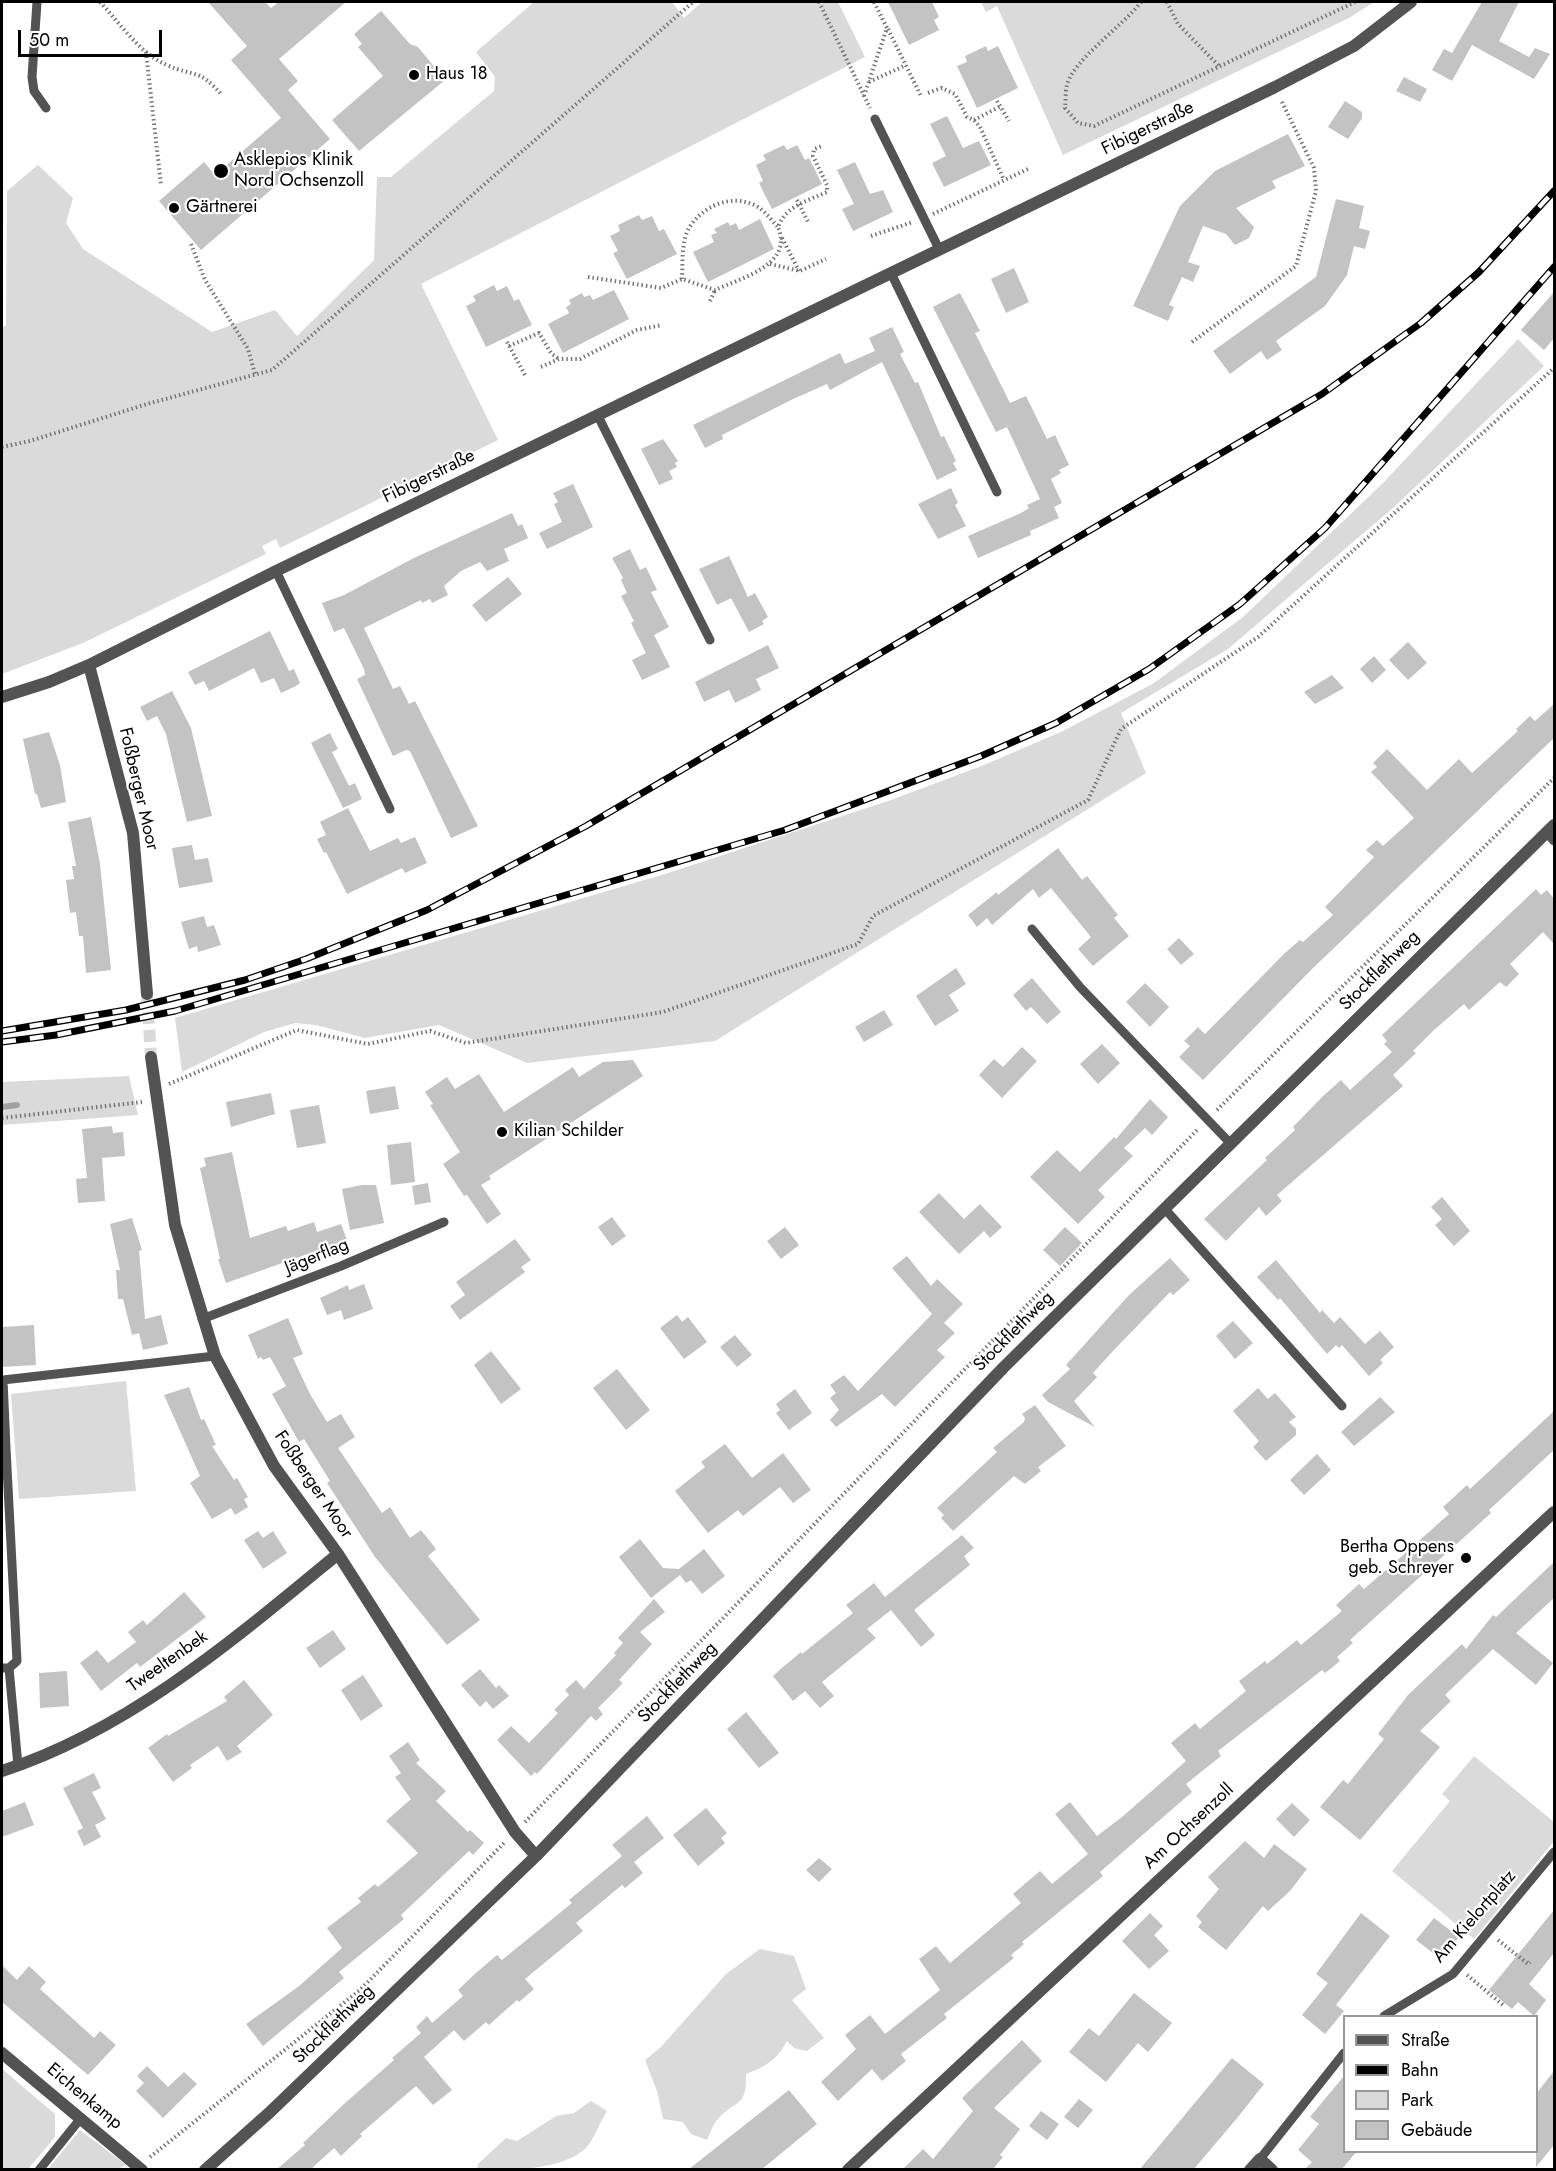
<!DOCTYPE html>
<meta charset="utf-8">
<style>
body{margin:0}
#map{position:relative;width:1556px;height:2171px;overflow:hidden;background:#fff;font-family:Jost,sans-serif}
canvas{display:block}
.frame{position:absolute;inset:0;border:3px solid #000;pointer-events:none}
.legend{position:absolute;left:1343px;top:2015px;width:195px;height:138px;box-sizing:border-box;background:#fff;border:2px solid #999;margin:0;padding:8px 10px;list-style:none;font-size:18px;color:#000}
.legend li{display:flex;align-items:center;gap:12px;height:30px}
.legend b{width:30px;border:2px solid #999}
.scale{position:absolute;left:18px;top:30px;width:144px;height:27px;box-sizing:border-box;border:3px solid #000;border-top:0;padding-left:8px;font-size:18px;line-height:21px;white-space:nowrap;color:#000;-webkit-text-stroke:4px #fff;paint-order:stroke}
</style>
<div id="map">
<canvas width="1556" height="2171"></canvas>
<div class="frame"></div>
<ul class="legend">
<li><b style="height:8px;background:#535353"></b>Straße</li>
<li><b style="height:8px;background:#000"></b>Bahn</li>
<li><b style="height:16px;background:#dadada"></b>Park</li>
<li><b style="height:16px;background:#c3c3c3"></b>Gebäude</li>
</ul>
<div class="scale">50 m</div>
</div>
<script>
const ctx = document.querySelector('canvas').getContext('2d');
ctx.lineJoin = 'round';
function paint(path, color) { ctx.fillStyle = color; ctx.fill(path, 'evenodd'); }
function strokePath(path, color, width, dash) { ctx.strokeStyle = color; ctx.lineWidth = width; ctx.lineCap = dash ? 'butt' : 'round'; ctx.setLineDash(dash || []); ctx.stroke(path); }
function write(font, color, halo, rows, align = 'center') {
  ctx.font = font + ' Jost,sans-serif'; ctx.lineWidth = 4.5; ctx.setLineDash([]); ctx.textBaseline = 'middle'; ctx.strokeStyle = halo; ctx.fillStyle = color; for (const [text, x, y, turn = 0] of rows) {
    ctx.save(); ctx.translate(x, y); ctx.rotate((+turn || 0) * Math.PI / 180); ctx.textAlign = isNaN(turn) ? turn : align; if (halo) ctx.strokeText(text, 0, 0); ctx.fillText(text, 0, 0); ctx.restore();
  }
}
paint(new Path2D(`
 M534,2H672L684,18L702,2H838L865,57L421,284L498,440L280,548L276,539L262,546L266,554L83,643L2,674V327L6,326L7,191L38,165L73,198L66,223L83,249L212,332L275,310L297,336L374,260L377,177H391L494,91L495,77L476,52Z
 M981,2H1374L1349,18L1063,155L997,6L986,12Z
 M1518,339L1544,366L1394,507L1228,649L1121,713L1146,773L715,1041L527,1063L439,1025L365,1038L316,1025L295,1023L264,1032L182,1072L175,1018L665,874L891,800L984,765L1063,731L1154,683L1243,617L1384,482Z
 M129,1076L138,1115L2,1125V1082Z
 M126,1381L136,1491L19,1499L11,1394Z
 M1474,1756L1554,1822V1841L1474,1939L1392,1871L1450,1801L1442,1794Z
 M760,1949L794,1956L806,1989L792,2000L824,2038L807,2051L794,2048L787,2041C778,2059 765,2067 746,2074C747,2109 735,2099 718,2119C713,2124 710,2134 707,2140L691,2134L683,2122L663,2119L657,2091L645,2060L660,2048L726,1974Z
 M2,2069L55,2114V2137L28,2169L2,2168Z
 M591,2101L607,2111C600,2122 594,2139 586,2148C561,2171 513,2170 477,2169L478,2164L506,2138L517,2141L556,2116L574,2113Z
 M80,2130L126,2165L118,2169H48Z`), '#dadada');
strokePath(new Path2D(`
 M2,1107L17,1105`), '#a1a1a1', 6);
paint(new Path2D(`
 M208,2H265L271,8L279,2H346L279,59L298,81L288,90L330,139L201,250L159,201L204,162L215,175L281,118L231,60L247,46Z
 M888,2H932L939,17L934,20L939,30L909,45Z
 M1482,2H1519L1499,41L1529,57L1535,48L1550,54L1534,79L1472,45L1452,81L1432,70L1444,49L1452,53Z
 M381,11L410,44L418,47L445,80L359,151L332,120L383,76L358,47L362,44L354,34Z
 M986,46L988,51L998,46L1018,88L977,108L957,66L967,62L965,56Z
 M1404,77L1427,89L1420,102L1396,91Z
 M1345,101L1362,112V118L1348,139L1328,127Z
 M947,116L963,148L979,141L991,165L944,187L932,163L946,156L930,124Z
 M1288,134L1305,166L1272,181L1276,188L1236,208L1254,227L1249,238L1235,245L1226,234L1203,226L1188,262L1200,266L1193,282L1182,277L1169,305L1174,307L1168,321L1133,306L1180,206L1215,171Z
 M784,145L787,150L797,145L805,160L809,158L822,184L772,209L759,183L763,181L756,165L766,160L763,155Z
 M855,162L870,194L883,190L893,212L853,231L842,209L854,204L837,170Z
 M1336,199L1364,206L1359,228L1370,231L1365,249L1354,246L1347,275L1325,306L1276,341L1282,350L1267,360L1261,351L1230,374L1213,351L1316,277Z
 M639,215L642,220L652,216L659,231L664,229L677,254L627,279L613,253L618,251L610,236L620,231L618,225Z
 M760,219L774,249L708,282L693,252L714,242L711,235L717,233L714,229L728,222L730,226L736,223L739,230Z
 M1014,268L1029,302L1006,313L991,279Z
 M494,285L497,291L507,286L514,301L519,299L532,325L486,347L466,306L476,301L473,296Z
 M614,290L629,319L563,353L548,324L569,313L566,307L571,304L569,300L582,293L584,297L590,295L593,300Z
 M1554,292V338L1544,350L1521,330Z
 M960,293L980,331L975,333L1010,403L1026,396L1047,439L1055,435L1069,465L1059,470L1061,473L1051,479L1062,503L1054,507L1059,518L1030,531L1031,535L978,558L968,536L1021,513L1029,508L1027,505L1040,499L1007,427L996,432L933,307Z
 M892,327L904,352L900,354L915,383L918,382L941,437L944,436L956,461L953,463L957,470L937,480L882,362L830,390L827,384L791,400L722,435L723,439L705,448L693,425L840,353L845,364L875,351L869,338Z
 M663,439L678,461L675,463L677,467L669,471L673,479L659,485L641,449Z
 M573,484L593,527L547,549L539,533L562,522L554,504L558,502L553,493Z
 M951,488L958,503L955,505L966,526L938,539L918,504Z
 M512,513L518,526L522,524L528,538L504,549L509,561L487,571L480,562L461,571L444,586L448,595L432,603L430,599L422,603L421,600L364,628L393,689L400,686L409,704L415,701L478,826L451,838L410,751L406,750L393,756L357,679L365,675L364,669L344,628L334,632L322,603L344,595L414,558Z
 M630,549L640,570L646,567L657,590L651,592L669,627L654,635L670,667L642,680L632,660L646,653L631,623L634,621L621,596L627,593L621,580L623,578L612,558Z
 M729,556L748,597L755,593L768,617L762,621L764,624L749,632L731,598L717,605L699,569Z
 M508,577L522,594L486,622L472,605Z
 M270,631L289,671L294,669L300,683L296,686L281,693L274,678L261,683L254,668L209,691L204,681L195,685L188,672Z
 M1408,642L1427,663L1408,680L1389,660Z
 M768,645L779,668L756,679L761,690L735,703L729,690L704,702L695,682Z
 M1374,656L1386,670L1372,683L1360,669Z
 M1332,675L1344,688L1315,704L1304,692Z
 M172,691L191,728L212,816L187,822L166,734L157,716L147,721L140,707Z
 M1554,704V738L1313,968L1203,1080L1179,1057L1190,1046L1184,1041L1198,1027L1205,1034L1285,953L1300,940L1303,942L1333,915L1325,907L1374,857L1366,850L1377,840L1383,846L1414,818L1371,772L1377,767L1373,763L1387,749L1427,790L1459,759L1472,773L1518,731L1516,729L1530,716L1535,721Z
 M49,732L60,765L66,802L41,808L37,794H35L23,739Z
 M330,733L338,749L332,752L349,786L355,783L362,799L343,808L311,743Z
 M348,808L370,851L398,838L401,843L415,837L427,863L405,873L402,868L347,894L326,852L324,853L317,839L326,835L320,822Z
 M91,817L100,864L111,970L86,973L83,936H79L76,912L70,913L66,880L74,879L72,866H76L68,822Z
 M192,845L195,860L208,858L213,882L179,888L172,848Z
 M1058,848L1082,880L1087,876L1118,915L1114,918L1129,936L1093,966L1078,949L1091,937L1051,888L1039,898L1033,889L992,925L987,918L977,927L968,915L997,892L998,895Z
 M1536,889L1541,895L1547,890L1554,899V944L1543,932L1510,964L1519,974L1506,987L1500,982L1469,1010L1464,1004L1434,1030L1413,1051L1416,1053L1393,1075L1403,1086L1277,1195L1282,1201L1266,1216L1259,1207L1226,1241L1204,1219L1267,1160L1265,1158L1295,1130L1293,1127L1322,1097L1341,1080L1350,1090L1392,1052L1384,1044L1387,1041L1382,1035Z
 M204,916L207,927L214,925L221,945L198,952L197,946L189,949L181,922Z
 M1179,938L1194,954L1181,965L1167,949Z
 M956,968L966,984L949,995L959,1011L935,1026L916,996Z
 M1032,978L1061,1012L1047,1024L1031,1007L1026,1011L1013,995Z
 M1145,983L1169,1007L1150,1027L1126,1002Z
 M884,1010L893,1025L864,1042L855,1027Z
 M1102,1044L1120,1063L1098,1084L1080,1064Z
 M1022,1047L1037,1061L1002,1098L979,1075L994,1059L1003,1067Z
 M633,1060L643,1076L489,1176L491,1179L481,1185L501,1214L487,1224L467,1195L464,1196L443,1164L460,1152L430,1105L433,1104L425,1092L447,1077L455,1089L479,1074L504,1112L573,1067L579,1077L603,1062Z
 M395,1086L399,1109L370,1114L366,1091Z
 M271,1093L275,1114L231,1127L226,1102Z
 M1150,1099L1168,1117L1152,1135L1145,1128L1124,1148L1133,1156L1098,1190L1105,1197L1078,1224L1030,1177L1057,1150L1080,1172L1114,1137L1116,1139Z
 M319,1105L326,1143L297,1148L290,1110Z
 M112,1126L113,1133L123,1132L125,1156L102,1158L105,1201L78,1203L76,1179L87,1178L82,1129Z
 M411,1142L415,1182L391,1185L387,1145Z
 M232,1152L250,1238L286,1226L288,1231L314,1222L317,1232L341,1224L347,1240L226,1283L218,1259H220L200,1168L206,1166L204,1158Z
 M428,1183L431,1202L415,1205L412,1186Z
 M362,1185H376L384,1223L350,1230L342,1189Z
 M939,1193L964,1219L980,1204L1002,1227L990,1238L984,1231L959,1254L919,1212Z
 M1442,1197L1470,1231L1454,1246L1435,1225L1442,1219L1431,1207Z
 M612,1217L626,1236L612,1246L598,1227Z
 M132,1218L142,1250L139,1251L145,1319L161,1315L168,1344L143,1350L139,1333L132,1335L123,1299H118L116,1270H120L110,1224Z
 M785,1227L799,1245L781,1259L767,1241Z
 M1065,1227L1082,1243L1060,1266L1043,1250Z
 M515,1239L531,1260L521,1267L525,1272L460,1320L450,1306L465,1295L456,1282Z
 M907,1256L931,1286L937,1279L963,1304L944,1323L955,1333L937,1350L945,1357L895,1407L882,1394L836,1427L830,1420L839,1410L830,1398L836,1393L830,1385L844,1375L858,1391L932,1314L892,1268Z
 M1170,1258L1190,1280L1173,1295L1170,1292L1113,1351L1093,1373L1097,1377L1074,1401L1095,1427L1048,1402L1042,1395L1070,1369L1066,1365L1129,1295Z
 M1276,1260L1320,1313L1322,1310L1334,1323L1340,1317L1365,1344L1380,1331L1394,1347L1380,1360L1383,1363L1369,1376L1342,1345L1339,1348L1336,1345L1327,1354L1280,1298L1278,1300L1257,1277Z
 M364,1284L373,1309L344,1320L341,1310L327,1315L320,1298L348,1285L349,1290Z
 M677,1315L682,1322L688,1317L707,1342L684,1359L660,1328Z
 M288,1318L303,1354L293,1358L310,1394L327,1422L341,1414L355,1437L338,1448L382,1513L390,1507L410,1538L421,1530L436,1549L428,1556L480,1620L447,1645L375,1557L327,1483L330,1481L304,1439L299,1442L272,1394L286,1386L270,1357L263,1360L261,1357L258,1359L248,1335Z
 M1233,1321L1253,1343L1235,1359L1216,1336Z
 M34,1325L36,1365L2,1367V1327Z
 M735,1335L752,1355L737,1367L720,1347Z
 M491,1351L521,1389L501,1404L474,1365Z
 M617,1369L650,1410L626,1430L593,1388Z
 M189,1387L201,1420L204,1419L216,1445L212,1446L234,1480L237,1478L248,1497L244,1499L248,1507L235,1515L231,1508L212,1519L190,1483L200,1476L164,1395Z
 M1258,1388L1268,1399L1275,1393L1296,1417L1289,1422L1296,1429V1435L1266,1461L1253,1447L1259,1441L1233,1411Z
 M795,1389L812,1413L789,1430L776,1413L780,1410L776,1404Z
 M1380,1397L1395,1412L1354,1446L1341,1432Z
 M1035,1405L1066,1446L1038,1467L1041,1471L1025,1484L1014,1476L953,1531L941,1518L944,1515L937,1508L997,1452L993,1448L1024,1422L1025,1418L1022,1414Z
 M1554,1411V1450L1489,1510L1491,1513L1350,1640L1353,1643L1337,1657L1340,1661L1325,1673L1322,1670L1307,1682L1218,1751L1221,1756L1186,1784L1192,1792L1100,1872L1103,1876L1032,1934L1022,1942L1024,1944L1011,1955L1014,1958L944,2014L947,2018L901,2054L906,2061L882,2081L872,2069L838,2101L821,2082L856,2049L845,2035L870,2015L885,2034L940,1990L919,1959L936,1946L950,1963L1021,1903L1013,1894L1040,1871L1052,1884L1088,1854L1055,1814L1070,1802L1097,1836L1122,1817L1186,1761L1171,1743L1195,1723L1200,1729L1246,1691L1239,1681L1265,1661L1267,1664L1297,1640L1301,1645L1342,1611L1336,1605L1359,1584L1364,1589L1401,1557L1449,1514L1443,1507L1467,1485L1470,1489Z
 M725,1444L752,1478L783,1453L811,1490L793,1503L780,1487L743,1516L738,1510L708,1533L675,1491L705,1467L701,1462Z
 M1317,1454L1331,1470L1304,1495L1290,1480Z
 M258,1531L263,1538L273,1531L287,1553L263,1569L244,1540Z
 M962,1535L974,1548L964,1556L970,1565L914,1610L935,1635L921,1647L891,1610L867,1629L876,1638L822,1682L834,1696L820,1708L805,1691L793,1701L773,1676L783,1667L801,1652L802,1654L853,1613L846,1605L874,1583L885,1597Z
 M640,1539L663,1568L679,1569L704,1549L725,1576L702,1594L691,1580L686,1583L680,1575L651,1598L619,1557Z
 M1554,1562V1598L1516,1633L1553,1663L1536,1685L1493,1649L1445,1695L1451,1701L1420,1731L1440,1747L1360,1840L1320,1807L1343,1780L1348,1784L1384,1739L1378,1734L1408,1695L1462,1644L1466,1649L1493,1615L1496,1617Z
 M184,1592L206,1617L140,1667L137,1663L101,1691L80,1663L97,1650L108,1663L136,1642L128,1632L143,1620L147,1625Z
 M654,1599L665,1612L640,1632L652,1644L619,1680L623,1683L598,1708L603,1714L596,1721L591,1716L537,1774L535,1772L531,1776L497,1740L511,1726L529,1743L558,1713L554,1710L569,1695L565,1690L576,1680L584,1689L616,1655L614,1653L623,1643L618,1638Z
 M333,1630L346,1649L320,1668L306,1648Z
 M480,1669L496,1688L499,1685L509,1696L493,1709L486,1701L480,1707L461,1685Z
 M67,1671L69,1706L40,1708L39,1673Z
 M363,1675L383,1706L361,1721L341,1690Z
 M244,1680L273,1715L237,1746L242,1752L227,1761L218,1746L190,1765L192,1768L173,1782L148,1748L167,1734L168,1736L227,1701L224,1697Z
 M746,1712L779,1753L759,1768L727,1729Z
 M408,1742L420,1760L416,1763L446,1791L436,1801L468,1832L470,1830L484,1843L473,1855L469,1851L401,1915L404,1919L339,1972L344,1978L263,2046L246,2024L298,1987L342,1948L327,1928L361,1902L358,1898L375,1884L378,1887L418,1853L386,1821L411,1799L395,1777L401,1773L389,1756Z
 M94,1773L101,1788L92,1792L106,1819L95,1825L101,1837L84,1846L77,1831L83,1828L63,1788Z
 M25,1802L34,1825L2,1837V1811Z
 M1292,1803L1310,1820L1294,1837L1276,1819Z
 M706,1808L727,1833L721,1838L725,1843L698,1866L673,1835Z
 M647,1816L664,1838L634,1862L643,1873L625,1888L622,1885L576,1923L583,1931L525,1979L534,1989L519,2002L517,2000L489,2025L486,2022L464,2041L454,2030L424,2057L452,2090L433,2105L416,2086L360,2134L362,2136L341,2156L334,2148L311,2169H277L305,2145L303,2143L344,2104L394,2060L392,2058L421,2033L416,2027L427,2016L432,2023L463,1996L458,1990L477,1972L497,1955L502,1960L572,1903L569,1900L622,1856L612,1845Z
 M1245,1841L1264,1858L1274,1844L1307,1869L1290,1891L1268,1911L1263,1906L1226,1950L1198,1927L1202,1922L1196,1916L1219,1889L1208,1877Z
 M819,1858L832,1869L819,1882L806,1870Z
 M1554,1910V1953L1529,1984L1546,2000L1534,2016L1518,2002L1512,2009L1489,1990Z
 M1150,1913L1163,1926L1154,1935L1169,1951L1149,1969L1122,1941Z
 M1361,1913L1390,1936L1336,2005L1344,2011L1325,2034L1302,2015L1328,1983L1316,1974Z
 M1434,1918L1459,1937L1442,1960L1416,1940Z
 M2,1965L17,1980L29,1966L46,1982L40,1989L94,2038L100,2031L116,2045L88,2075L2,2002Z
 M1134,1993L1172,2023L1148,2052L1138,2043L1106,2082L1069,2052L1089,2028L1099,2036Z
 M1022,2040L1042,2061L994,2108L1020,2129L1000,2155L1003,2157L993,2169H903L923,2149L933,2159L973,2111L962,2098Z
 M1232,2058L1264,2084L1238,2117L1194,2169H1140Z
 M147,2066L168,2087L184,2072L197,2084L163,2118L136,2091L144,2083L137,2076Z
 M1554,2071V2145L1536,2167V2094Z
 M1344,2076V2151H1357L1342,2169H1305L1312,2162L1298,2150L1319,2124L1310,2117Z
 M789,2090L817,2124L762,2169H689Z
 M1079,2099L1093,2110L1078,2128L1064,2117Z
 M1041,2111L1059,2124L1047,2140L1029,2126Z`), '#c3c3c3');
strokePath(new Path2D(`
 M147,994L151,1057`), '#d9d9d9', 12, [12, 6]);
strokePath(new Path2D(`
 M100,2C119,22 140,54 167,65C196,78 197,67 222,95
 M819,2L870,108
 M1141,2C1124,25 1073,60 1067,85C1065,92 1066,101 1065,108L1078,123L1094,126L1355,2
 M1167,2L1178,24L1219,66
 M888,29L921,96
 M146,52L161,185
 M869,82L906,65
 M928,93L942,88L955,94L967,117L974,120L980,127L1004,180
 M864,96L887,28L874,2
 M997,101L1009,121
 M974,120L1001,106
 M797,200L808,222
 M933,214L1030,168
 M871,236L913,222
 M782,238L799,271
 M191,244L205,280L248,349L255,374
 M770,264L800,271L826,259
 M588,277L661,288L682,279L715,290C741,278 794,265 778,227C786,206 807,201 827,192V185L813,156L814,149L822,146
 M682,279C683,263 681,242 689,228C704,204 734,193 758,207C766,212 772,221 778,227
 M710,301L715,290
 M507,342L525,375
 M1192,342L1296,266L1316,191L1314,168L1281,100
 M509,346L539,333L551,353L559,359
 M541,367L559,359H580L637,330L662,325
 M2,447L30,441L147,404L272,370L693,2
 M169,1084L297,1030L368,1044L430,1031L466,1043L663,1012L858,944L873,916L1088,800L1121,729L1258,637L1554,368
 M1217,1110L1554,778
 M2,1118L142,1102
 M525,1822L1199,1128
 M1498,1940L1528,1964L1530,1962
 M1467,1975L1503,2005L1505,2003
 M150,2157L360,1990L505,1842`), '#757575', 4, [1.5, 3]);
strokePath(new Path2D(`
 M37,2L32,77L34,91L46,108
 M875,119L939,249
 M891,273L997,492
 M598,416L710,640
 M276,571L390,809
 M1547,833L1554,841
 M1032,929L1080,987L1231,1144
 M1164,1208L1342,1406
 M202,1319L341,1266L444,1222
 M6,1448L17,1661L9,1668
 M2,1449L6,1448L3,1380L215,1356
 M2,1668H9L18,1766
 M1384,2016L1453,1974L1554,1852
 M1260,2159L1344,2053
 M39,2170L81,2118`), '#535353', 9);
strokePath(new Path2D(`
 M89,665L133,833L147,994
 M2,697L49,682L89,665L276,571L1275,87L1354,46L1411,2
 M151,1057L175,1225L215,1356L274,1466L338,1554L515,1832L536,1856
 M2,1771C129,1730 236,1638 338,1554
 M2,2053L142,2170
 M205,2170L269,2113L536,1856L1004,1367L1554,825
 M848,2170L1554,1512
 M1250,2170L1260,2159L1272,2170`), '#535353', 12);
const rail = new Path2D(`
 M2,1031L126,1010L245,980L306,959L427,910L586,826L1322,394L1421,323L1479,272L1554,191
 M2,1042L56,1035L175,1011L785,830L981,756L1056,723L1149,669L1240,604L1325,528L1554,267`);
strokePath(rail, '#000', 7);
strokePath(rail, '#fff', 4.5, [14]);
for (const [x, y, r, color] of [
 [414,75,6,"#000"],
 [221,171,8,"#000"],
 [174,208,6,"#000"],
 [502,1132,6,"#000"],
 [1466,1558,6,"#000"]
]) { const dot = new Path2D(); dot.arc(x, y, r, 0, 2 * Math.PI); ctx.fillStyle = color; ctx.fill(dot); strokePath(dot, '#fff', 2); }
write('18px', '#000', '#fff', [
 ["Haus 18",426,75],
 ["Asklepios Klinik",234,161],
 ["Nord Ochsenzoll",234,182],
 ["Gärtnerei",186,208],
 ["Kilian Schilder",514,1132],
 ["Bertha Oppens",1454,1548,"right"],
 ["geb. Schreyer",1454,1569,"right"]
], 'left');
write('18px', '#000', '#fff', [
 ["Fibigerstraße",1148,129,-26],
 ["Fibigerstraße",429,477,-26],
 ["Foßberger Moor",138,789,77],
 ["Stockflethweg",1380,971,-45],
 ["Jägerflag",317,1257,-22],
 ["Stockflethweg",1014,1332,-45],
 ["Foßberger Moor",313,1485,56],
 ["Tweeltenbek",168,1662,-35],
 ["Stockflethweg",678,1683,-46],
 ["Am Ochsenzoll",1189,1827,-43],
 ["Am Kielortplatz",1475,1917,-49],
 ["Stockflethweg",334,2025,-44],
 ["Eichenkamp",84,2097,40]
]);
</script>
